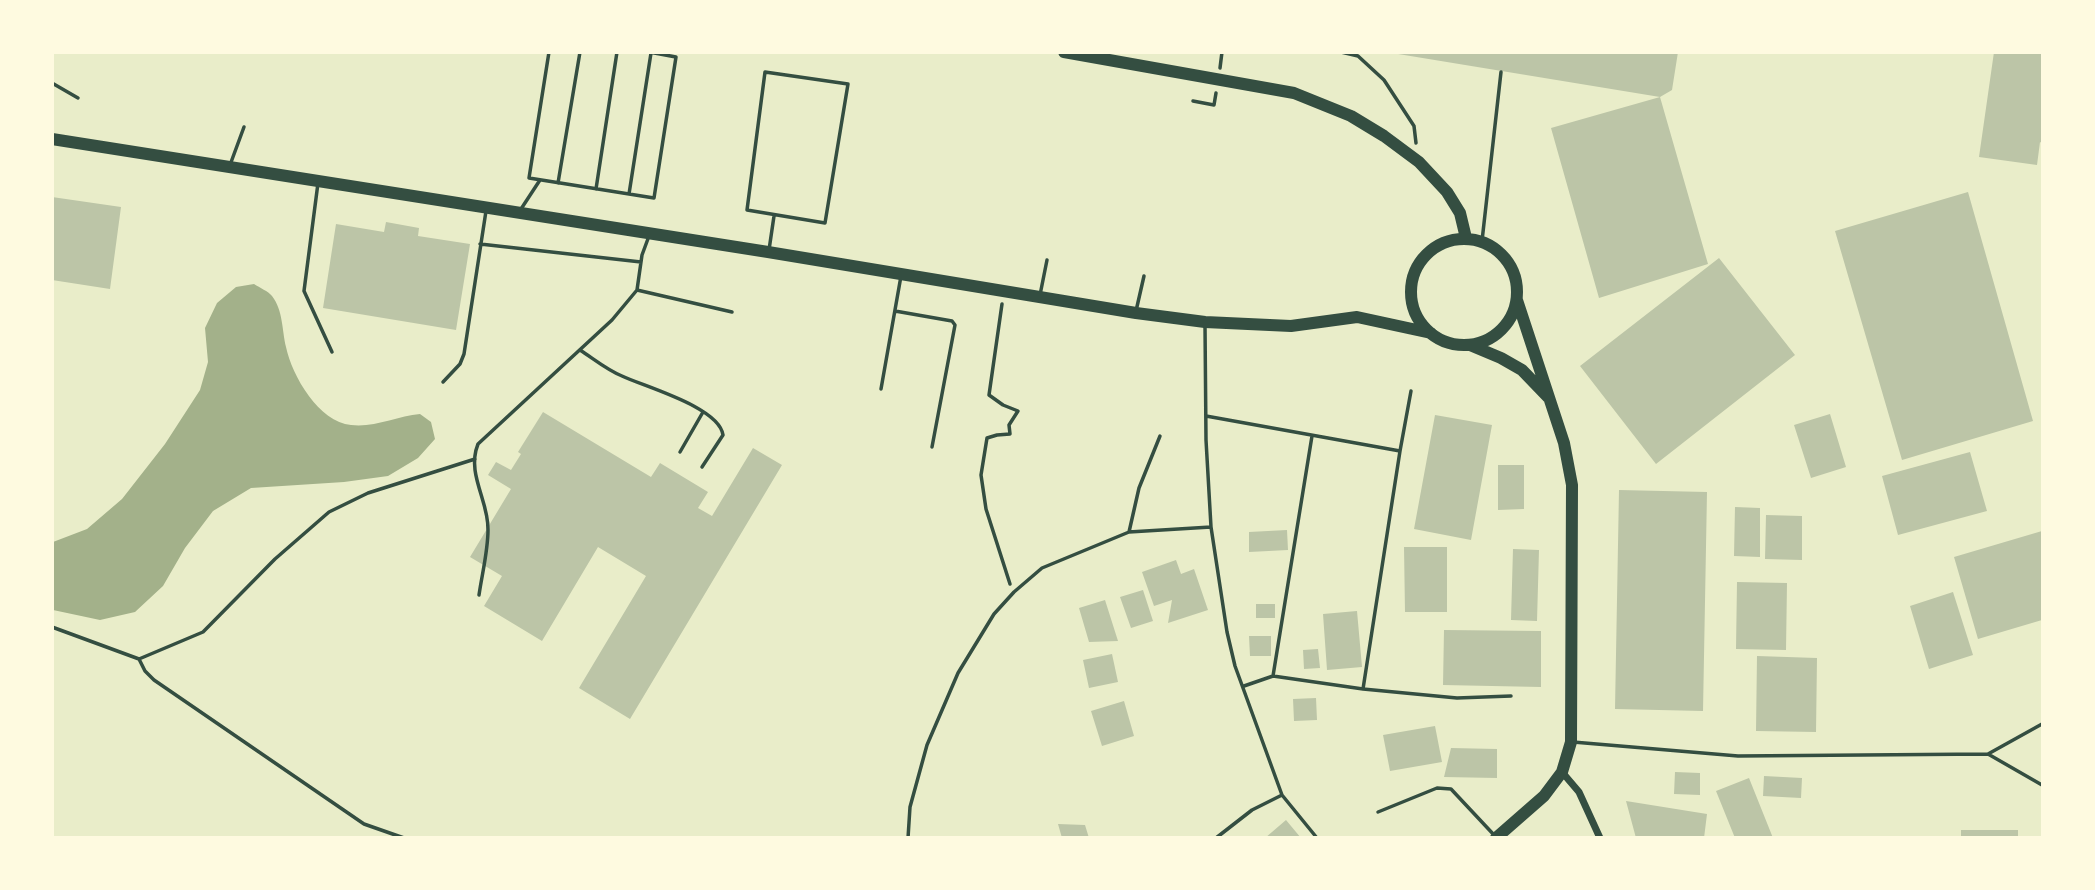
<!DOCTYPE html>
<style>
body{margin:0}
#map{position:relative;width:2095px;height:890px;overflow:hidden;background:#e9edc9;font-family:Mulish,sans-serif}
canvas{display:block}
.frame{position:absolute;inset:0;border:54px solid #fefae0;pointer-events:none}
</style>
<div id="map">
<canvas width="2095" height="890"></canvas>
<div class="frame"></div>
</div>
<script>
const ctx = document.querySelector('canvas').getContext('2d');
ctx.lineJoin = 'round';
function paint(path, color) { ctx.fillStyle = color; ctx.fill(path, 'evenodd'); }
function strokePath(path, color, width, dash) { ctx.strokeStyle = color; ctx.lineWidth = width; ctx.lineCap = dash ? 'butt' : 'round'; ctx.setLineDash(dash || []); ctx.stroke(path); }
paint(new Path2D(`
 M254,284C260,288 268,291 272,296C283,310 282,330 286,347C292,376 319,422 351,425C374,428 397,416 420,414L431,422L435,439L418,458L388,476L344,482L251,488L213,511L185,548L163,586L135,612L100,620L53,610V542L87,529L122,499L165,444L200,390L208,362L205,328L217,303L236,287Z`), '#a3b18a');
paint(new Path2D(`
 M1386,52H1678L1672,90L1660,97Z
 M1994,52H2042V143L2040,142L2037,165L1979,157Z
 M1660,97L1708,264L1599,298L1551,128Z
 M1968,192L2033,421L1902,460L1835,231Z
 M52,197L121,207L110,289L52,280Z
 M386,222L419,228L418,236L470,244L456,330L323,308L336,224L384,232Z
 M1719,258L1795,355L1656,464L1580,366Z
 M543,412L651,477L660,463L708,492L698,508L712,516L753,448L782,465L630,719L579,688L646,576L598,547L542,641L484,606L502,576L470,557L511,489L488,475L496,462L511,470L521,454L518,452Z
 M1830,414L1846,467L1811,478L1794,425Z
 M1435,415L1492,425L1471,540L1414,529Z
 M1970,452L1987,511L1898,535L1882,476Z
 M1498,465H1524V509L1498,510Z
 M1619,490L1707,492L1703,711L1615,709Z
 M1735,507L1760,508V557L1734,556Z
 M1766,515L1802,516V560L1765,559Z
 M1287,530L1288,550L1249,552V532Z
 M2042,531V620L1978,639L1954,557Z
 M1404,547H1447V612H1405Z
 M1513,549L1539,550L1537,621L1511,620Z
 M1176,560L1181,574L1194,569L1208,610L1168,623L1172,600L1154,606L1142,572Z
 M1737,582L1787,583L1786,650L1736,649Z
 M1143,590L1153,621L1131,628L1120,597Z
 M1953,592L1973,655L1929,669L1910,606Z
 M1105,600L1118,641L1089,642L1079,608Z
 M1256,604H1275V618H1256Z
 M1357,611L1362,667L1327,670L1323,614Z
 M1444,630L1541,631V687L1443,685Z
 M1249,636H1271V656H1250Z
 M1318,649L1320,668L1304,669L1303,650Z
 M1112,654L1118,682L1089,688L1083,660Z
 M1757,656L1817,658L1816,732L1756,731Z
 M1316,698L1317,720L1294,721L1293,699Z
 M1124,701L1134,736L1102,746L1091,711Z
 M1435,726L1442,762L1390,771L1383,735Z
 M1451,748L1497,749V778L1444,777Z
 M1675,772L1700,773V795L1674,794Z
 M1764,776L1802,778L1801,798L1763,796Z
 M1749,778L1773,838H1735L1716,791Z
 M1626,801L1707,814L1704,838H1636Z
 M1286,820L1301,838H1265Z
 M1058,824L1085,825L1089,838H1062Z
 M1961,830H2018V838H1961Z`), '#bcc5a7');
strokePath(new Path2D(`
 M1341,52L1358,56L1384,80L1414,126L1416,143
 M1220,68L1222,52
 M1193,101L1214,105L1216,93
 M1002,304L989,395L1003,405L1018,411L1009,425L1010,434L997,435L987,438L981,475L986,509L1010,584`), '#344e41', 3.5);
strokePath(new Path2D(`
 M549,52L529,178L654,198L676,57L649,52
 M765,72L848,84L825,223L747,210Z
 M52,83L78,98
 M230,165L244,127
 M318,183L304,291L332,352
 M558,183L580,52
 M596,189L617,52
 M629,194L651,53
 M521,209L540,180
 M1482,241L1501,72
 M480,244L641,262
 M769,250L774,216
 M637,290L732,312
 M1040,295L1047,260
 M895,311L952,321L955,325L932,447
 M1136,311L1144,276
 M580,350C594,359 607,370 622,376C645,387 719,407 723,435L702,467
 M443,382L460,364L464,354L486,211
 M881,389L901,276
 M1206,416L1400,451L1363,689
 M1400,451L1411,391
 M680,452L703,412
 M1211,527L1227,632L1235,666L1282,795L1317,838
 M1129,532L1139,488L1160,436
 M479,595C482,574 488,551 488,530C489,501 466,474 478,444L612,320L637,290L642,255L649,236
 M52,627L139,659L145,671L154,680L364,824L404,838
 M139,659L203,632L275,559L329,512L368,493L475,459
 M1273,676L1312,436
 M1244,686L1273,676L1363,689L1457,698L1511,696
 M1573,742L1738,756L1988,754L2042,724
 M1988,754L2042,785
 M1378,812L1437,788L1451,789L1495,836
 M908,838L910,807L927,745L958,673L994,614L1014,592L1042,568L1129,532L1211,527L1206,440L1205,325
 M1216,838L1252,810L1282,795`), '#344e41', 3.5);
strokePath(new Path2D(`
 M1562,772L1579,792L1600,838`), '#344e41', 7);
strokePath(new Path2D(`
 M1064,52L1294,93L1351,116L1384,136L1419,162L1447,192L1460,213L1466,238
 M52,139L768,252L1136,313L1205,322L1291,326L1357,317L1431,333
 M1411 292a53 53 0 1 1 106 0a53 53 0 1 1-106 0Z
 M1470,345L1501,358L1522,370L1548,397
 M1496,838L1544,796L1562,772L1571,742L1572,485L1564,443L1517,300`), '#344e41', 12);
</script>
